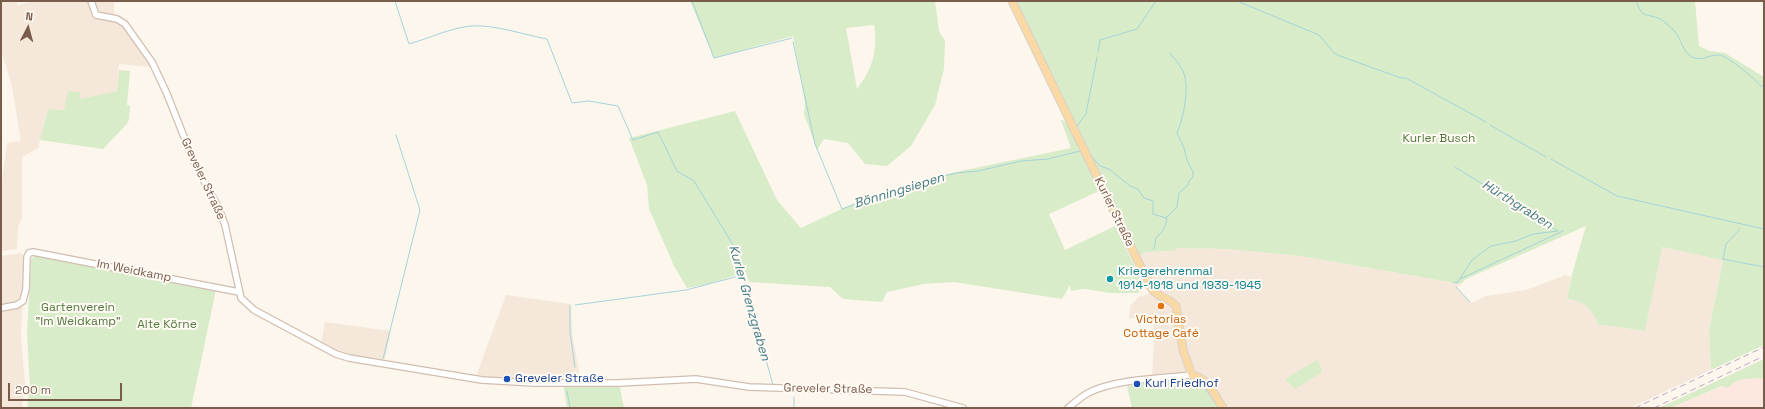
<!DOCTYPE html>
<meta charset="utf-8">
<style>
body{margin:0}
#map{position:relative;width:1765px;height:409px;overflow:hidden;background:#fdf6ec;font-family:"Space Grotesk",sans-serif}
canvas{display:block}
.frame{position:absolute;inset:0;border:2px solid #7a5c4d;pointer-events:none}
.north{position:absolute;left:8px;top:8px;width:40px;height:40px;-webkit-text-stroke:3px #fffaf3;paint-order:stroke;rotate:6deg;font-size:11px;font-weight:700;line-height:16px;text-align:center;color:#7a5c4d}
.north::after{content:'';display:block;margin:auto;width:14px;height:18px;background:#7a5c4d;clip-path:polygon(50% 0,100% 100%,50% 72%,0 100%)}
.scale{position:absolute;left:8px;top:383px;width:114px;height:18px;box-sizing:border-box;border:2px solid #7a5c4d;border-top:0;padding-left:5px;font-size:12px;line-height:14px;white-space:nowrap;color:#7a5c4d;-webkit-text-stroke:3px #fffaf3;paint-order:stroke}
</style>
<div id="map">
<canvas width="1765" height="409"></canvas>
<div class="frame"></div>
<div class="north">N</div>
<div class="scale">200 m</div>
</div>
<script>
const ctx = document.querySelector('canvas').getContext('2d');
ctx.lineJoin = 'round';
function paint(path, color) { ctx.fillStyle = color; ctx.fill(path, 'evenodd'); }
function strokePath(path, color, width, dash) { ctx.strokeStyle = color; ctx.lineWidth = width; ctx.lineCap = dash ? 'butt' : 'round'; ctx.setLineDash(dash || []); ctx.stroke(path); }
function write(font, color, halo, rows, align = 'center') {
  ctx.font = font + ' "Space Grotesk",sans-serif'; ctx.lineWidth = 4; ctx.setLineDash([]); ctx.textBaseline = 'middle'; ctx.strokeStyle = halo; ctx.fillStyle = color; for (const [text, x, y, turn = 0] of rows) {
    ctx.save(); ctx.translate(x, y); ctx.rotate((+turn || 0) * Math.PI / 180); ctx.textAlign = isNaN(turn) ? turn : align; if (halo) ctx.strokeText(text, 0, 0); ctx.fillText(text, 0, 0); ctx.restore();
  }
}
paint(new Path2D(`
 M1,1H17V5L36,1H114V21L122,25L143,52L152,67L119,64L117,91L80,99L64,111L48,109L38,148L22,157V217L18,227L17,249L1,251V189L7,143L21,141L12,86L1,50Z
 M1661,247L1723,259L1709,330L1711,370L1630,408H1224L1190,366L1178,309L1159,295L1137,258L1146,252L1175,251L1176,248L1226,249L1300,256L1461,284L1457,287L1471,303L1486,296L1526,290L1565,275L1571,277L1567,299L1574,300L1586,305L1593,312L1599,326L1604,325L1645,331Z
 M21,253L25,256L21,335L25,384L22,408H1V256Z
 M1154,292L1171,301L1188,367L1183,373L1152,376L1154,337L1153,319L1129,318L1130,306L1138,297Z
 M506,295L571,304L572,333L581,383L475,379Z
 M325,322L391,331L385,359L349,358L345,353L321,344Z`), '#f5e8da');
paint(new Path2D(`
 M1764,367V408H1670L1723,386Z`), '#fde8e0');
paint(new Path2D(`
 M690,1H935L939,31L945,41L944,69L935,105L911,146L887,166L865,164L848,143L824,139L817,150L804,114L805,102L793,36L714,58ZM874,25C878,50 873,68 857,89L846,28Z
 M1012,1H1695L1699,46L1710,51L1725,53L1764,77V345L1711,370L1709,330L1723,260L1662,247L1645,331L1604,325L1599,326C1593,310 1585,301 1567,299L1572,274L1586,226L1466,279L1461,284L1300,256L1226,249L1176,248L1175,251L1146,252L1137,258L1103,187L1099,191L1049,214L1065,250L1115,226L1143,283L1138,293H1111L1084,289L1071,291L1070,285L1062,299L954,282L924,284L887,292L882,302L843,299L830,287L749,282L746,272L708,284L687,288L674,266L649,209L647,185L629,138L735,111L777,200L801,228L850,205L932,177L1071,148L1061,120L1069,122Z
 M119,70L130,71L127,105L130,106L129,120L126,125L103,149L40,140L48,109L64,110L68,91L80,92V99L117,91Z
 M35,255L216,290L191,408H27L30,387L27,334L31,260Z
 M1318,359L1322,372L1295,389L1285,379Z
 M1764,359V378C1752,379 1736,377 1728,388L1722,386L1670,408H1659Z
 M1192,377C1205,381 1213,397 1220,408H1132L1127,386L1143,383Z
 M563,383H619L624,408H567Z`), '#d8ecc9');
strokePath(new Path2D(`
 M395,1L409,44C430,38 450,28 471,26C493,24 525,35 547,39L572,103L589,101L618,106L633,140L658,132L677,171L694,181L735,248L773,385H784
 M692,1L714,58L792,38
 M1237,1L1319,35L1334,53L1340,56L1401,78H1406L1486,122
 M1636,1C1643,18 1643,13 1658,18C1663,20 1671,27 1675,32C1681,39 1683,52 1692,57C1702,62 1710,54 1719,55C1727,55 1755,79 1761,86H1764
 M793,42L815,144L842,209L906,186L956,173L978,171L1021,161L1048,159L1080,151L1081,152
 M1098,52L1100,40L1137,29L1156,1
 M1490,125L1546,157
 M1077,126L1086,114L1097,57
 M1092,157L1100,166L1109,169L1130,186L1138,189L1144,198L1153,201V214L1166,218L1167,221L1162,232L1156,238L1154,249
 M1551,159L1617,196L1764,229
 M1455,167L1558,231L1533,234L1516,241L1491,246L1472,260L1457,283
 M1166,218L1177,207L1179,193L1188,185L1189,181L1193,177V172L1187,160L1184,148L1177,133C1184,116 1190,88 1183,71C1180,65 1174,58 1170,53
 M1740,229L1726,244L1723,259L1764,267
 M1460,279L1563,231
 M1453,283L1458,282
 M1456,287L1470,302
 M575,305L686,290L743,275
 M570,306V332L575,367
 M383,359L420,210L396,135
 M1201,383L1217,405
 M567,391L570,408
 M794,408V397`), '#a5d3da', 1);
const minor = new Path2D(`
 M91,1L96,15L117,19L125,24L152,62L167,94L194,162L219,209L225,225L241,298L254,310L336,354L349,358L482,380L535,383H619L696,379L749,387L905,392L963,408
 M1,308L17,305L23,301L26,289L27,257L29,253L33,252L239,292
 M1068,408C1074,403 1081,397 1088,393C1114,379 1163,378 1192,375`);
const major = new Path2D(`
 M1012,1L1150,286C1156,298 1169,297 1176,306L1183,350L1192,375C1207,377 1216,397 1223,408`);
strokePath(minor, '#d1beb0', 8);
strokePath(major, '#dad1cd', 9);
strokePath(minor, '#fff', 5.5);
strokePath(major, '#fbd9a5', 7);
strokePath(new Path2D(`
 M1635,408L1764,347
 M1654,408L1764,356`), '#b9a8c9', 1, [6, 4]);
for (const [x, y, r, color] of [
 [1110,279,4,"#0f9aa8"],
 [1161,306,4,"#e8710a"],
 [507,379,4,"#1a4fb4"],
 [1137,384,4,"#1a4fb4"]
]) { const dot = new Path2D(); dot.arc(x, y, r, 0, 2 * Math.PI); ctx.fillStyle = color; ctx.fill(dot); strokePath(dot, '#fffaf3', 1.5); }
write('12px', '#537a41', '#fffaf3', [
 ["Kurler Busch",1439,139],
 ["Gartenverein",78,308],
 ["\"Im Weidkamp\"",78,322],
 ["Alte Körne",167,325]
]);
write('12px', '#7a5c4d', '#fffaf3', [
 ["Greveler Straße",203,179,65],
 ["Kurler Straße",1114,212,64],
 ["Im Weidkamp",134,271,11],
 ["Greveler Straße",828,389,1]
]);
write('12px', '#0d838f', '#fffaf3', [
 ["Kriegerehrenmal",1118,272],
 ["1914-1918 und 1939-1945",1118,286]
], 'left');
write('12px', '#c56008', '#fffaf3', [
 ["Victorias",1161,320],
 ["Cottage Café",1161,334]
]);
write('12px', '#164399', '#fffaf3', [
 ["Greveler Straße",515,379],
 ["Kurl Friedhof",1145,384]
], 'left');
write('italic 13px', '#437c86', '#fffaf3', [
 ["Bönningsiepen",899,191,-17],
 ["Hürthgraben",1517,205,32],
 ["Kurler Grenzgraben",749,303,74]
]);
</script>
